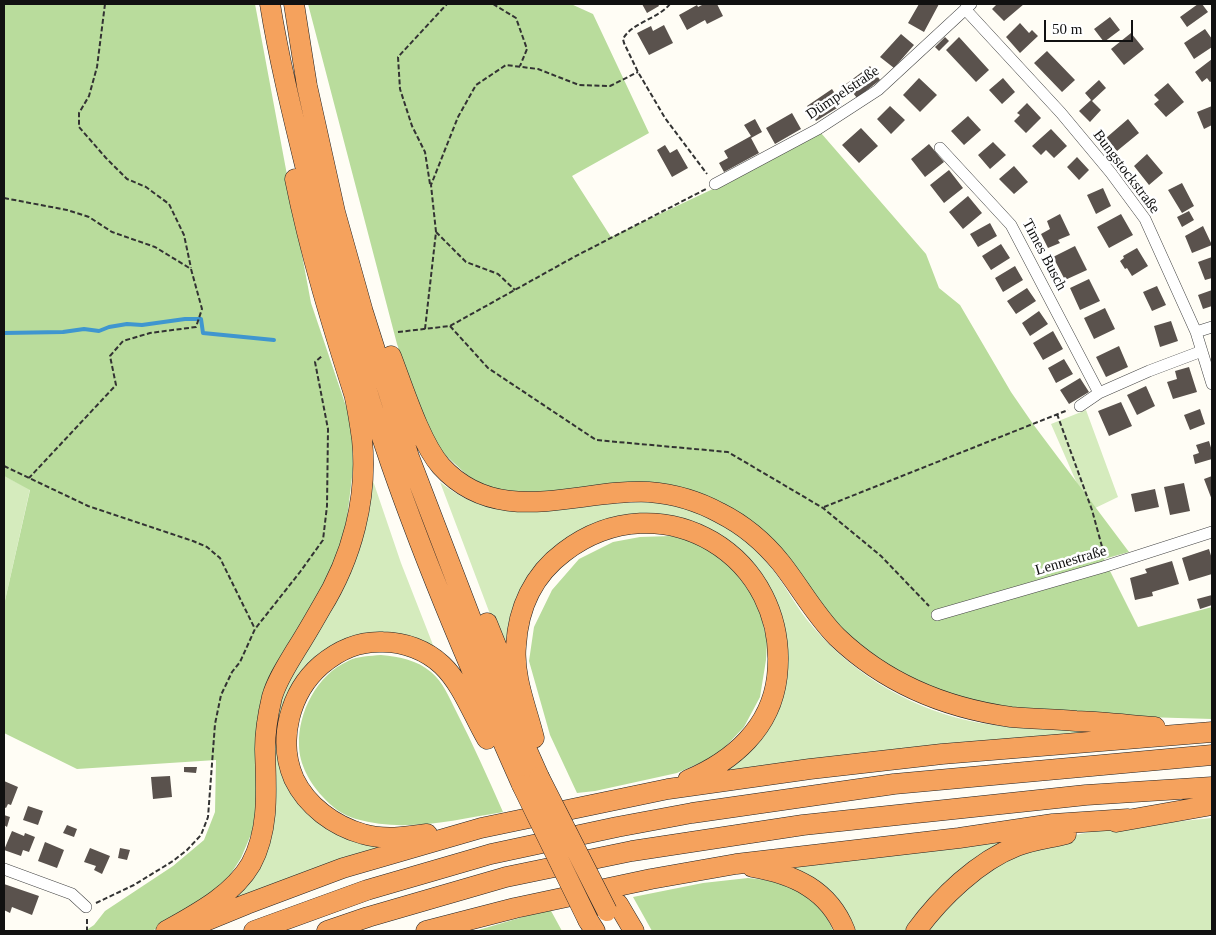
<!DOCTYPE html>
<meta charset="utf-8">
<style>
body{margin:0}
#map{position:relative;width:1216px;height:935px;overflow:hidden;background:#fffdf5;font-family:Georgia,serif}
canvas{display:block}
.frame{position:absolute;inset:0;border:5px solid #111;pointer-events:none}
.scale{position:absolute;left:1044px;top:20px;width:89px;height:22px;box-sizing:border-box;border:2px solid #111;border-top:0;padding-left:6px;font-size:15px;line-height:18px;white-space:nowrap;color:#111;-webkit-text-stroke:4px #fff;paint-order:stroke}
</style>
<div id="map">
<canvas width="1216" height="935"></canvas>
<div class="frame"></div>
<div class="scale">50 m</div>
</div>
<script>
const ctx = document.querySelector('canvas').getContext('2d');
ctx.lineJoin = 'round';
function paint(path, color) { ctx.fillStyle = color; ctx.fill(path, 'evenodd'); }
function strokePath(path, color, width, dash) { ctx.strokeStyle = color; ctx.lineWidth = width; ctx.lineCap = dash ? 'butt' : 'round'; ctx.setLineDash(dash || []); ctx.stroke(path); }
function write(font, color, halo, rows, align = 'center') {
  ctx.font = font + ' Georgia,serif'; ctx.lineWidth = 5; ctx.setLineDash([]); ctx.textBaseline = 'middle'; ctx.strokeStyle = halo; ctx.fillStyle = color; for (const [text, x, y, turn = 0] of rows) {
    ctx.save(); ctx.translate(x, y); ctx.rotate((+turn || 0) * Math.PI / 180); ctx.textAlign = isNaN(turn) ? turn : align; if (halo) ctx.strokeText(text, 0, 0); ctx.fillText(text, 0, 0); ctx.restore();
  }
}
paint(new Path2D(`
 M1086,410L1118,497L1089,511L1051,424Z
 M369,469L401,563L435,650L397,636L297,681L289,784L391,845L223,903L242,884L273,730L282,696Z
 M4,476L30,489L4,605Z
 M440,482C518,546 611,480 697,511C725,521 755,547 773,570C787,588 797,609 813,627C856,677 915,711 980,723C1025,731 1073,729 1119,731L724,772L779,699L757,574L637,516L528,578L516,598L510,618L504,651Z
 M1212,818V931H926C933,923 940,913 948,905C987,866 1041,840 1095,831C1134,825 1173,822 1212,818Z
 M1015,840L953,876L920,909L905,931H854L786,867Z`), '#d5ebbd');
paint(new Path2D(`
 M4,4H255L311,303L352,424L353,469L347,518L342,541L333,568L296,635L258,797L252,832L241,858L230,875L214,891L187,911L152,931H85L94,925L105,911L173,866L204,840L215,812L216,760L77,769L4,733V605L30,490L4,476Z
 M308,4H571L593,14L649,133L572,176L611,237L715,188L821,133L926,254L939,288L960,305L1011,392L1033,424L1129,552L1104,559L1138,627L1212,607V719L1077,715L1017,711L962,700L900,675L856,643L719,503L531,495L492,489L468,476L441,451L423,419L397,344Z
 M671,536L691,540L707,548L735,571L758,604L767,641L766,660L760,697L744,727L726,746L711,758L677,773L595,791L577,793L550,735L529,661L534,627L552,590L579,559L613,542L640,537Z
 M381,655C400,657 417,660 431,672C443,682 449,697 456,711C473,744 488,778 503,812C454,820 404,833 356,819C342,815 332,807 322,796C310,783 299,764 299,745C298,712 317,675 348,661C358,656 370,656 381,655Z
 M748,878C784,881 820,894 833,931H652L633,897L703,883Z
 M550,909L562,931H475Z`), '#b9dc9c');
strokePath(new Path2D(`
 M4,333L63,332L84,329L99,331L109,327L127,324L142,325L185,319H201L203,333L274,340`), '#3f96cf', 4);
paint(new Path2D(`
 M642,4H658L659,6L647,13Z
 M704,4H717L723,16L707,24L705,20L687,30L679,15L697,5L698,7Z
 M919,4H939L924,32L908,23Z
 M997,4H1024L1004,21L992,9Z
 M1198,4H1202L1208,12L1187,27L1180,17Z
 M1110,17L1120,30L1104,42L1094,29Z
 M1020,23L1029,33L1032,30L1038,36L1020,53L1006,37Z
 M664,25L673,43L649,55L637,33L651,26L653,31Z
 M1205,29L1212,39V47L1194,59L1184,43Z
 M1131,33L1144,49L1124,65L1111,49Z
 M901,34L914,45L894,68L880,57Z
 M945,37L949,41L939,51L935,47Z
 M959,37L989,70L976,82L946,50Z
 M1047,51L1075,80L1062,92L1034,63Z
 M1212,59V81L1210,82L1207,78L1202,82L1195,72Z
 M870,66L880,80L857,98L846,84Z
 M919,78L937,95L920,112L903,95Z
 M1003,78L1015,92L1002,104L989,90Z
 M1099,80L1106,88L1092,101L1101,110L1090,122L1079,111L1091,100L1085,93Z
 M1168,83L1184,102L1166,117L1154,104L1159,100L1154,95Z
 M832,89L842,105L816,121L807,106Z
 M1027,103L1041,118L1026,133L1014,121L1020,115L1017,113Z
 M890,106L905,120L891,134L877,119Z
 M1212,106V125L1204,129L1197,112Z
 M792,113L801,129L775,144L766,128Z
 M968,116L981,130L964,145L951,131Z
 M755,119L762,132L751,138L759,153L724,172L719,163L728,158L724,151L751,136L744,125Z
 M1128,119L1139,133L1117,151L1106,138Z
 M861,128L878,146L859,163L842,145Z
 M1051,129L1067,146L1054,158L1046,150L1041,155L1032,146Z
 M993,142L1006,155L990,169L978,155Z
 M929,144L944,162L925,177L911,159Z
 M665,145L670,153L677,149L688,168L672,177L657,150Z
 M1147,154L1163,173L1149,185L1134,166Z
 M1077,157L1089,170L1079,180L1067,167Z
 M1014,166L1028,182L1014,194L999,179Z
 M949,170L963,188L944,203L930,185Z
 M1182,183L1194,206L1182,213L1168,190Z
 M1103,188L1111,206L1096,214L1087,195Z
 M968,196L982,213L963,229L949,212Z
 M1189,211L1194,220L1182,227L1177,217Z
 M1060,214L1070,235L1058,240L1060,243L1048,248L1041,234L1050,229L1047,221Z
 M1121,214L1133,235L1109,248L1097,227Z
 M990,223L997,236L978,247L970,234Z
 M1203,226L1212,245L1192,253L1185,236Z
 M1001,244L1010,258L991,270L982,256Z
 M1075,246L1087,270L1065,280L1053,257Z
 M1137,248L1148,266L1132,276L1127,268L1125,269L1120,261L1124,258L1123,256Z
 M1212,257V278L1205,280L1198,262Z
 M1015,266L1023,280L1003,292L995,278Z
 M1089,279L1100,301L1080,310L1070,288Z
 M1157,286L1166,305L1152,311L1143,292Z
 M1027,288L1036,301L1016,314L1007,301Z
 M1212,290V306L1203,309L1198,295Z
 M1105,308L1115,329L1094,339L1084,318Z
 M1039,311L1048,324L1030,336L1022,323Z
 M1171,321L1178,341L1160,347L1154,326Z
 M1053,331L1063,349L1043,360L1033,343Z
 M1119,346L1128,367L1106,377L1096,357Z
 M1064,359L1073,374L1056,383L1048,368Z
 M1189,367L1197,392L1173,399L1167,382L1177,379L1175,371Z
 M1080,378L1089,392L1069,404L1060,390Z
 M1146,386L1155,406L1137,415L1127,395Z
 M1121,402L1132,426L1109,436L1098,411Z
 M1200,409L1205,424L1190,430L1184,415Z
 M1209,441L1212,451V459L1195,464L1193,455L1199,453L1196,445Z
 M1212,476V500L1204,479Z
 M1184,483L1190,511L1170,515L1164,487Z
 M1155,489L1159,507L1135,512L1131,494Z
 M1209,549L1212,559V574L1189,581L1182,558Z
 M1172,561L1179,584L1152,592L1153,596L1135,600L1130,578L1147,573L1145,569Z
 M1212,595V605L1200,609L1197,599Z
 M184,767H197L196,773L184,772Z
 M170,776L172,797L153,799L151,777Z
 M4,781L18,787L11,805L8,804L6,808L4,807Z
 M28,806L43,811L38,825L23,820Z
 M4,815L10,817L7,827L4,825Z
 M67,825L77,829L74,837L63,833Z
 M12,831L24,836L25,833L35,837L29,852L23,850L21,856L4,850Z
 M45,842L64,850L57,868L38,861Z
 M90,848L110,856L102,874L94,870L96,866L84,862Z
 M120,848L130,850L127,860L118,858Z
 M4,884L39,896L32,915L12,907L10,913L4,910Z`), '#5a524d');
const street = new Path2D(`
 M965,9L1061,113L1111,173L1145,219L1196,332L1212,384
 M940,148L1011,225L1099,393L1149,371L1202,351
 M715,184L818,129L878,90L971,4
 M1196,332L1212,327
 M1080,406L1099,393
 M937,615L1103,567L1212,532
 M4,869L72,894L86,907`);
const highway = new Path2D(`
 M270,4C280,66 296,128 311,190C334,282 360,374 391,464C429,573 475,679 522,785
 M294,4L307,86L335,212L363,312L409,457L486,658L539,777
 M295,179C310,253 332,325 355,397
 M391,356C403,387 420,442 441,466C499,530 579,488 649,492C675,494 698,501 720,513C744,525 764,542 781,563C800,587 815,615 837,637C885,683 946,708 1011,717C1033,719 1055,719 1076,721C1103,722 1129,725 1155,727
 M487,623L510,680
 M534,738C527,709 513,677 516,646C518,609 533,575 564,552C661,478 791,556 777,677C771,728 733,761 688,780
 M1116,822L1212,805
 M427,834C406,837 383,840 363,834C334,826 307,806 294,779C277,740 290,692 321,665C340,649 359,641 383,642C404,642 426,650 442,665C462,684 473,715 487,739
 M752,867C794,874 829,890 845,931
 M618,904L634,931
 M588,920L595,931
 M166,931C196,914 233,895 251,864C270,829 266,787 265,749C265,732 268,714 272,697C277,680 287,665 296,650C305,636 313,622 321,608C352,558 368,498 362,439C360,425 358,411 355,398
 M181,931L247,904L343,868L481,828L668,789L810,769L942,754L1212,732
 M254,931L367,890L491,854L617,827L692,813L894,784L1212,755
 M327,931L368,917L506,877L632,851L803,825L1086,795L1212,787
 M426,931L515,908L651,879L736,864L959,838L1053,824L1128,819
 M916,931C940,898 978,861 1017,846C1032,840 1050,838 1066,834`);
strokePath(street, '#444', 12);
strokePath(highway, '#222', 21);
strokePath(new Path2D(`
 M105,4L97,67L89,96L79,113V127L106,158L127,179L146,187L169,204L184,235L191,268
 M493,4L516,18L527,49L520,66
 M670,4C658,19 631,23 623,39L624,43L638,72L665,118L707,174
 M430,184L425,152L412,126L400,89L398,57L447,4
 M4,198L67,210L89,217L112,232L155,247L191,269L202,309L196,327L150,333L123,341L110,356L116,385L29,478
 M436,232L466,262L498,274L515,290
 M450,326L488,368L596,440L728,452L823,508L881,556L929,606
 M425,329L436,232L431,185L458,117L476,85L506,65L538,69L579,85L610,86L638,72
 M398,332L450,326L574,257L706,189
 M1057,414L1092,510L1104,554
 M4,466L88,506L193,541L207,547L220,558L255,629
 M824,507L1068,410
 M96,903L134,885L173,861L187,850L201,835L208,817L215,724L221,695L232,672L240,662L255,629L300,572L323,540L327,506L328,429L315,362L322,356
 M87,919V931`), '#333', 2, [5, 2.5]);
strokePath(street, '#fff', 11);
strokePath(highway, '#f5a25d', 20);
const highwayBridge = new Path2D(`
 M539,777L607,911
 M522,785L588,920`);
strokePath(highwayBridge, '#222', 21, []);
strokePath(highwayBridge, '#f5a25d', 20);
write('15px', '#111', '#fff', [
 ["Dümpelstraße",843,93,-34],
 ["Bungstockstraße",1126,172,53],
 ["Times Busch",1044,255,62],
 ["Lennestraße",1071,561,-16]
]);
</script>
